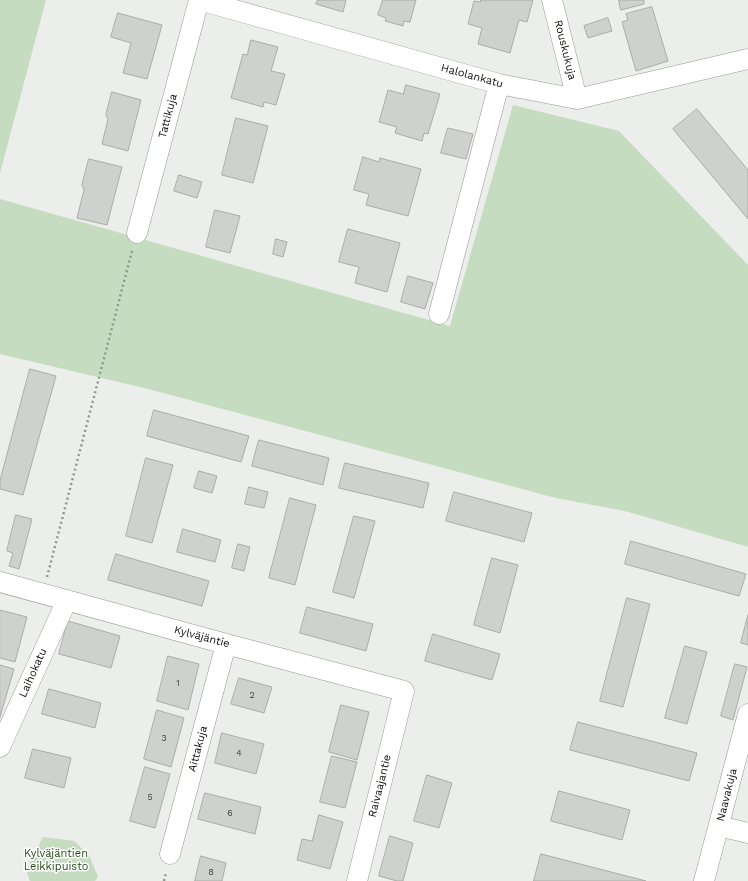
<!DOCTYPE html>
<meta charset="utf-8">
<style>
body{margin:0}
canvas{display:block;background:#ebeeea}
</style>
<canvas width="748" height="881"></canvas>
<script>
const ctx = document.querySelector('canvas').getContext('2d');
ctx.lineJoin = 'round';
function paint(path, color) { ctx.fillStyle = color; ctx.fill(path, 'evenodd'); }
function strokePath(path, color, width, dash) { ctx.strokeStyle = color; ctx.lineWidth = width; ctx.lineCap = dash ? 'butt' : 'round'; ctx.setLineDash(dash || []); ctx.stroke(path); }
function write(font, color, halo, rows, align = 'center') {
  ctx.font = font + ' "Work Sans",sans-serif'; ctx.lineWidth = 3; ctx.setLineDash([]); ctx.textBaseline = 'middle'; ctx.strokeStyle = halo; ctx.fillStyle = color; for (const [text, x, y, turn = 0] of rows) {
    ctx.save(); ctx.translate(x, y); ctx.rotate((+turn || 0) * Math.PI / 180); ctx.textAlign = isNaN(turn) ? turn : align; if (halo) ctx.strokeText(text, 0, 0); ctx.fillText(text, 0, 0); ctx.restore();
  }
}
paint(new Path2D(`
 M0,0H46L0,173Z
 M513,105L619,131L748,265V547L625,511L556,498L148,389L0,354V199L450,326Z
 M43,837L74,841L89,855L98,877L95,881H30L26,870Z`), '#c6dcc0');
const building = new Path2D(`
 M318,0H346L343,12L316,4Z
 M383,0H416L410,22L404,21L403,26L385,21L386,18L378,15Z
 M481,0H533L527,22L519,20L510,53L478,44L482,28L468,24L474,1L480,2Z
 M619,0H644V4L621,10Z
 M652,7L668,61L636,71L622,22L628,20L626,14Z
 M118,13L162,25L147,79L123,73L131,43L111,37Z
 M608,18L612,31L588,38L584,26Z
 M251,40L278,47L271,71L285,74L276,105L264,102L263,107L231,98L243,54L247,55Z
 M406,85L440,94L428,134L424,133L422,141L395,133L397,127L379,122L388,90L403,94Z
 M112,92L141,100L128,151L102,144L108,119L106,115Z
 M697,109L748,170V219L673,129Z
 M236,118L268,126L253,183L222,175Z
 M448,128L473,134L466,159L441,153Z
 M363,157L379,162L380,158L421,169L408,216L366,205L369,194L354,190Z
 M89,159L122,167L107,225L77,218L84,190L82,185Z
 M179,175L202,182L197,198L174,191Z
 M215,210L240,216L230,253L206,247Z
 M348,229L400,243L387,292L355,283L359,267L339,262Z
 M276,239L287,242L283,257L273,254Z
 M408,276L433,283L425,309L401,302Z
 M30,369L56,376L23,495L0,489V481Z
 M154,410L249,436L241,462L147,436Z
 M259,440L329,458L323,485L252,466Z
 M146,458L173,465L152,543L126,536Z
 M345,463L429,483L423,508L339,488Z
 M199,471L217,476L212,493L194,488Z
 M249,487L268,492L264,508L245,504Z
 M454,492L532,513L524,542L446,521Z
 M290,498L316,505L295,585L269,578Z
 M16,515L32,519L19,569L9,566L13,553L7,551Z
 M354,516L375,521L354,598L333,592Z
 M183,529L221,540L215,562L177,552Z
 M631,541L746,574L739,596L625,564Z
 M238,544L250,547L244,571L232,568Z
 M116,554L209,581L202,606L108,580Z
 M492,558L518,565L500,633L474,625Z
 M627,598L650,604L623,707L600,701Z
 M307,607L373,624L366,651L300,633Z
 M0,610L27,617L15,662L0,658Z
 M748,615V645L741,643Z
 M68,621L120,636L111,668L59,654Z
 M433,634L500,654L492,680L425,661Z
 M685,646L707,652L687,724L665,718Z
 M168,656L199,664L188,710L157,701Z
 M735,664L747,667L733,720L721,716Z
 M0,665L14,669L0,717Z
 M239,678L272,687L264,713L231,704Z
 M49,689L101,703L95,728L42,714Z
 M341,705L369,712L357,760L329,752Z
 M157,710L184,718L171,767L144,759Z
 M578,722L697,753L689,781L570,750Z
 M222,733L264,744L256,774L215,763Z
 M33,749L71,758L64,788L25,778Z
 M332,756L357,762L345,808L320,802Z
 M145,767L170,774L155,828L130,821Z
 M427,775L452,783L439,828L414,821Z
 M559,791L630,810L622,840L551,821Z
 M205,793L261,807L255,834L198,819Z
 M319,815L343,822L330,869L297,860L302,839L312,841Z
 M390,836L413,843L403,881H397L379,876Z
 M541,854L646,881H534Z
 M201,856L226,863L222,881H195Z`);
paint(building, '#ced1cd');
strokePath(building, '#a9aca8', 1);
const minor = new Path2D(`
 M199,0L499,84L577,99L748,59
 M552,0L577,99
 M137,233L199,0
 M439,314L499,84
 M0,582L226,644L404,691L357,881
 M0,747L67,600
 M719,826L748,833
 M170,854L226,644
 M704,881L748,714`);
strokePath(minor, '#969996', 21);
strokePath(new Path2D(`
 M47,577L132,251
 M164,881L166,872`), '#939592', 2.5, [2, 3]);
strokePath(minor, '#fff', 20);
write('9px', '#40413e', null, [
 ["1",178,683],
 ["2",252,695],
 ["3",164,738],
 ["4",239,753],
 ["5",150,797],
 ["6",230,813],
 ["8",211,872]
]);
write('11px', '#10110f', '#fff', [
 ["Rouskukuja",565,50,76],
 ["Halolankatu",472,76,15],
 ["Tattikuja",168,116,-75],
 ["Kylväjäntie",202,637,15],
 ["Laihokatu",33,673,-66],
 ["Aittakuja",198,749,-75],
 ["Raivaajantie",380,786,-76],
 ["Naavakuja",727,795,-76]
]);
write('11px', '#274a1c', '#fff', [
 ["Kylväjäntien",56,854],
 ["Leikkipuisto",56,867]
]);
</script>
